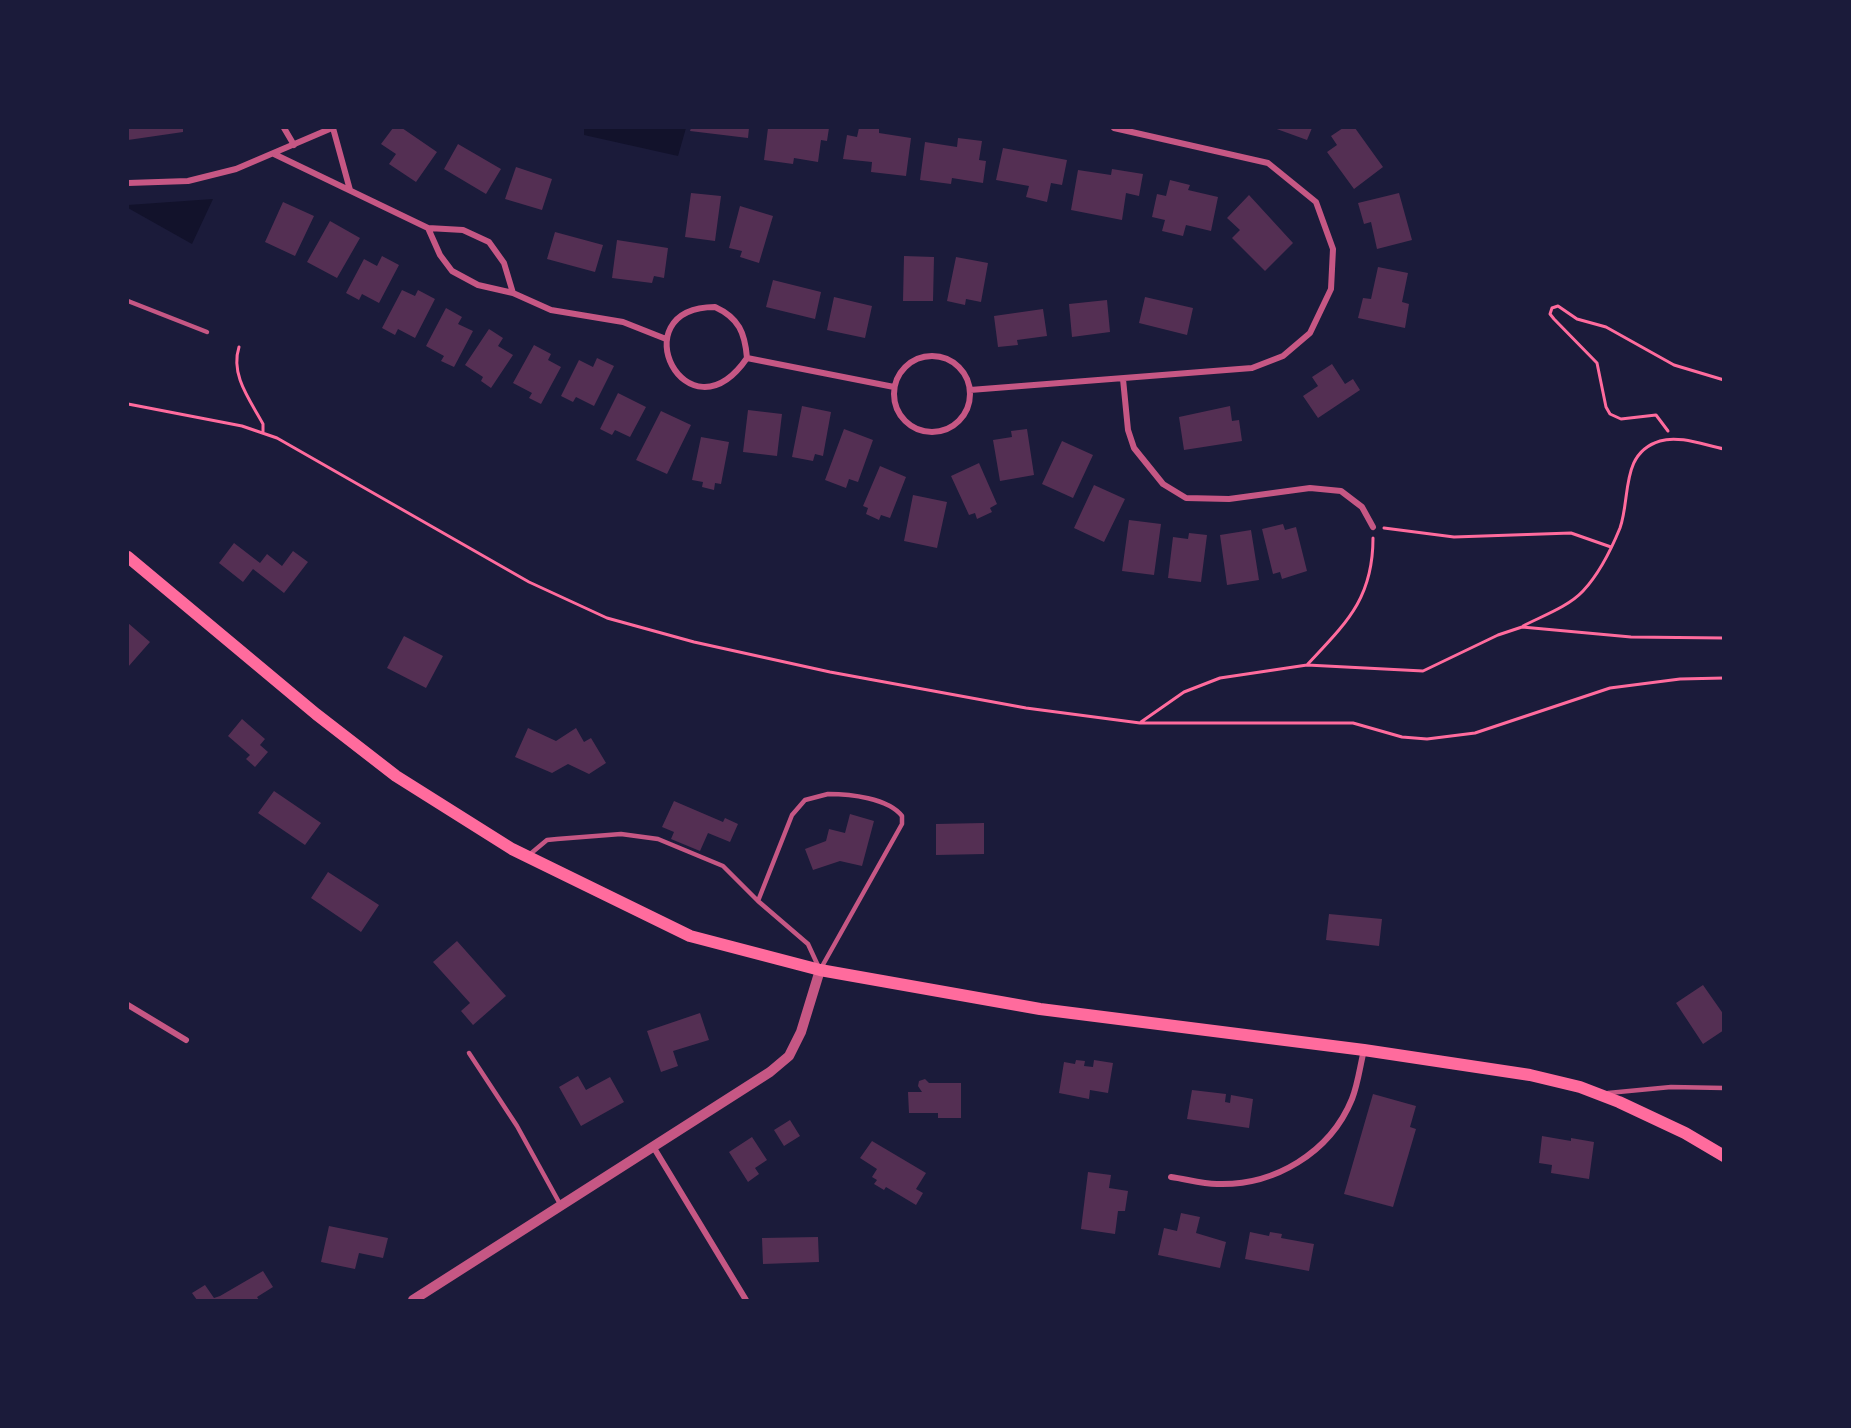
<!DOCTYPE html>
<style>
body{margin:0}
#map{position:relative;width:1851px;height:1428px;overflow:hidden;background:#1b1b3a;font-family:Poppins,sans-serif}
canvas{display:block}
.frame{position:absolute;inset:0;border:129px solid #1b1b3a;pointer-events:none}
</style>
<div id="map">
<canvas width="1851" height="1428"></canvas>
<div class="frame"></div>
</div>
<script>
const ctx = document.querySelector('canvas').getContext('2d');
ctx.lineJoin = 'round';
function paint(path, color) { ctx.fillStyle = color; ctx.fill(path, 'evenodd'); }
function strokePath(path, color, width, dash) { ctx.strokeStyle = color; ctx.lineWidth = width; ctx.lineCap = dash ? 'butt' : 'round'; ctx.setLineDash(dash || []); ctx.stroke(path); }
paint(new Path2D(`
 M584,128H686L678,156L584,135Z
 M213,199L192,244L128,208V205Z`), '#12122b');
paint(new Path2D(`
 M128,128H183V132L128,140Z
 M393,128H402L437,152L416,182L389,164L396,154L381,144Z
 M691,128H749L748,138L690,131Z
 M768,128H829L827,141L821,140L818,162L794,158L793,164L764,160Z
 M859,128H879V133L911,138L906,176L871,172L872,162L843,159L847,135L857,137Z
 M1274,128H1312L1307,140Z
 M1343,128H1355L1383,167L1354,189L1327,152L1337,145L1331,136Z
 M958,138L982,141L979,160L986,161L983,183L952,178L951,184L920,180L925,142L957,147Z
 M458,144L501,169L486,194L444,169Z
 M1003,148L1067,160L1062,185L1051,183L1047,202L1026,197L1029,186L996,180Z
 M516,167L552,179L542,210L505,199Z
 M1112,169L1143,174L1139,196L1126,193L1122,220L1071,210L1078,170L1111,175Z
 M1170,180L1190,185L1188,190L1218,197L1211,231L1186,225L1183,236L1162,231L1165,220L1152,217L1157,194L1166,196Z
 M691,193L721,196L715,241L685,237Z
 M1399,193L1412,240L1377,249L1371,222L1364,224L1358,203Z
 M1249,195L1293,243L1265,271L1232,238L1240,230L1227,218Z
 M283,202L314,216L295,256L265,242Z
 M740,206L773,216L759,263L740,257L742,251L729,248Z
 M330,221L360,238L337,278L307,262Z
 M555,232L603,245L595,272L547,259Z
 M617,240L668,248L664,278L654,276L652,283L612,278Z
 M382,256L399,265L379,303L362,294L359,300L346,293L364,259L377,266Z
 M904,256L934,257L933,301H903Z
 M956,257L988,263L981,302L966,299L965,305L947,301Z
 M1378,267L1408,273L1402,302L1409,304L1405,328L1358,318L1363,298L1371,299Z
 M773,280L821,292L815,319L766,307Z
 M402,290L415,296L418,290L435,299L415,338L398,329L395,335L382,328Z
 M834,297L872,306L865,338L827,330Z
 M1145,297L1193,308L1187,335L1139,323Z
 M1107,300L1110,332L1072,337L1069,304Z
 M446,308L462,317L458,324L473,331L454,367L441,361L444,356L426,346Z
 M1043,309L1047,336L1017,340L1018,345L998,347L994,316Z
 M489,329L503,338L498,346L513,355L491,388L481,381L483,377L465,365Z
 M534,345L551,354L548,360L561,367L541,404L529,398L532,393L513,383Z
 M597,358L614,366L594,406L576,397L573,402L561,396L579,360L593,367Z
 M1332,364L1345,384L1353,379L1360,390L1318,418L1303,396L1318,386L1312,377Z
 M618,393L646,407L630,437L615,430L612,435L600,429Z
 M802,406L831,412L823,456L815,454L813,461L792,457Z
 M1230,406L1232,421L1239,420L1242,441L1184,450L1179,417Z
 M748,410L782,414L777,456L743,452Z
 M661,411L691,425L667,474L636,460Z
 M844,429L873,440L858,482L849,479L846,488L825,480Z
 M1027,429L1034,475L1000,481L993,440L1012,437L1011,431Z
 M701,437L729,442L721,484L715,483L714,490L702,487L703,482L692,480Z
 M1062,441L1093,455L1073,498L1042,484Z
 M979,463L997,504L990,508L992,512L977,519L975,513L969,515L951,476Z
 M880,466L906,477L890,518L881,515L879,520L866,514L868,508L863,506Z
 M1094,485L1125,499L1104,542L1074,528Z
 M913,495L947,502L937,548L904,541Z
 M1129,520L1161,524L1154,575L1122,571Z
 M1283,524L1285,530L1296,527L1307,571L1282,579L1280,572L1273,574L1262,529Z
 M1251,530L1259,580L1227,585L1220,535Z
 M1189,533L1207,535L1201,582L1168,578L1173,537L1188,539Z
 M234,543L260,563L267,554L282,566L293,551L308,562L284,593L253,569L243,582L219,563Z
 M128,623L150,642L128,667Z
 M404,636L443,656L426,688L387,668Z
 M242,719L265,739L260,745L268,752L255,767L246,759L250,755L228,736Z
 M528,728L556,741L576,728L584,742L591,738L606,763L589,774L568,764L552,773L515,757Z
 M274,791L321,823L305,845L258,813Z
 M674,801L723,822L725,818L738,824L730,842L708,833L700,851L671,839L674,832L662,827Z
 M850,814L874,821L862,866L840,861L813,870L805,849L826,841L829,829L845,833Z
 M984,823V854L936,855V824Z
 M328,872L379,905L361,932L311,898Z
 M1329,914L1382,919L1379,946L1326,940Z
 M457,941L506,996L473,1025L461,1011L470,1003L433,962Z
 M1703,985L1724,1015V1030L1703,1044L1676,1003Z
 M700,1013L709,1040L673,1051L678,1066L661,1072L647,1031Z
 M1076,1060L1085,1061L1084,1066L1093,1067L1094,1060L1113,1063L1108,1093L1090,1090L1089,1099L1059,1093L1064,1062L1075,1064Z
 M578,1076L586,1090L610,1077L624,1102L581,1126L559,1087Z
 M925,1079L929,1083H961V1118H938V1113H909L908,1092H922L918,1086L919,1081Z
 M1192,1090L1226,1094L1225,1102L1230,1103L1231,1095L1253,1099L1249,1128L1187,1119Z
 M1373,1094L1416,1106L1410,1127L1416,1129L1393,1207L1344,1194Z
 M790,1120L800,1136L784,1146L774,1130Z
 M1542,1136L1571,1141V1138L1594,1142L1589,1179L1551,1173L1552,1165L1539,1163Z
 M752,1137L767,1160L755,1168L759,1174L748,1182L729,1152Z
 M872,1141L926,1173L916,1189L923,1193L916,1205L886,1187L884,1190L874,1184L877,1180L872,1177L877,1169L860,1158Z
 M1088,1172L1111,1175L1109,1188L1128,1191L1125,1211H1118L1115,1234L1081,1229Z
 M1181,1213L1200,1217L1196,1233L1226,1242L1220,1268L1158,1255L1164,1228L1177,1231Z
 M329,1226L388,1238L383,1258L359,1253L355,1269L321,1262Z
 M1250,1232L1269,1236L1270,1232L1282,1234L1281,1238L1314,1244L1309,1271L1245,1259Z
 M818,1237L819,1262L763,1264L762,1238Z
 M263,1271L273,1287L257,1297L259,1300H197L192,1293L205,1285L214,1298L220,1296Z`), '#542f53');
strokePath(new Path2D(`
 M239,347C230,375 250,400 263,424V432
 M128,404L242,426L277,438L529,582L607,618L694,642L830,672L1026,708L1140,723H1353L1402,737L1427,739L1475,733L1610,688L1680,679L1724,678
 M1668,431L1656,415L1621,419L1610,414L1606,407L1597,363L1554,319L1550,314L1552,308L1558,306L1577,319L1606,327L1674,365L1724,380
 M1384,528L1454,537L1571,533L1611,547
 M1523,626C1542,616 1568,607 1583,591C1599,574 1611,550 1620,528C1631,497 1620,453 1660,441C1679,435 1704,445 1724,449
 M1307,665C1346,623 1373,599 1373,538
 M1141,722L1184,692L1220,678L1307,665L1423,671L1498,635L1522,627L1631,637L1724,638`), '#ff6b9d', 3);
strokePath(new Path2D(`
 M128,301L207,332
 M828,794C850,794 888,798 902,816V824L820,970L808,944L758,901L792,815L805,800Z
 M529,855L547,840L557,839L621,834L658,839L723,866L758,901
 M469,1053L517,1126L560,1204
 M1608,1093L1671,1087L1724,1088`), '#c65784', 4.5);
strokePath(new Path2D(`
 M284,128L294,145
 M333,128L350,190
 M274,154L428,228L463,230L489,242L504,263L513,293
 M128,183L188,181L236,169L332,128
 M428,228L440,255L452,271L478,285L513,293L551,310L623,322L666,339
 M715,307C739,318 745,333 747,358C687,445 618,308 715,307Z
 M894 394a38 38 0 1 1 76 0a38 38 0 1 1-76 0Z
 M747,358L894,387
 M1123,379L1128,430L1134,448L1163,484L1186,498L1229,499L1310,488L1341,491L1362,507L1373,527
 M970,390L1252,368L1283,356L1310,333L1331,289L1333,249L1316,202L1268,163L1114,128
 M128,1005L186,1040
 M654,1148L746,1300
 M1171,1177C1186,1179 1202,1184 1217,1184C1274,1186 1330,1153 1352,1099C1358,1084 1360,1066 1364,1050`), '#c65784', 6);
strokePath(new Path2D(`
 M413,1300L770,1072L789,1056L801,1032L820,970`), '#c65784', 10);
strokePath(new Path2D(`
 M128,557L316,714L396,776L512,849L690,936L820,970L1040,1009L1364,1050L1530,1075L1580,1087L1619,1102L1685,1133L1724,1156`), '#ff6b9d', 12);
</script>
